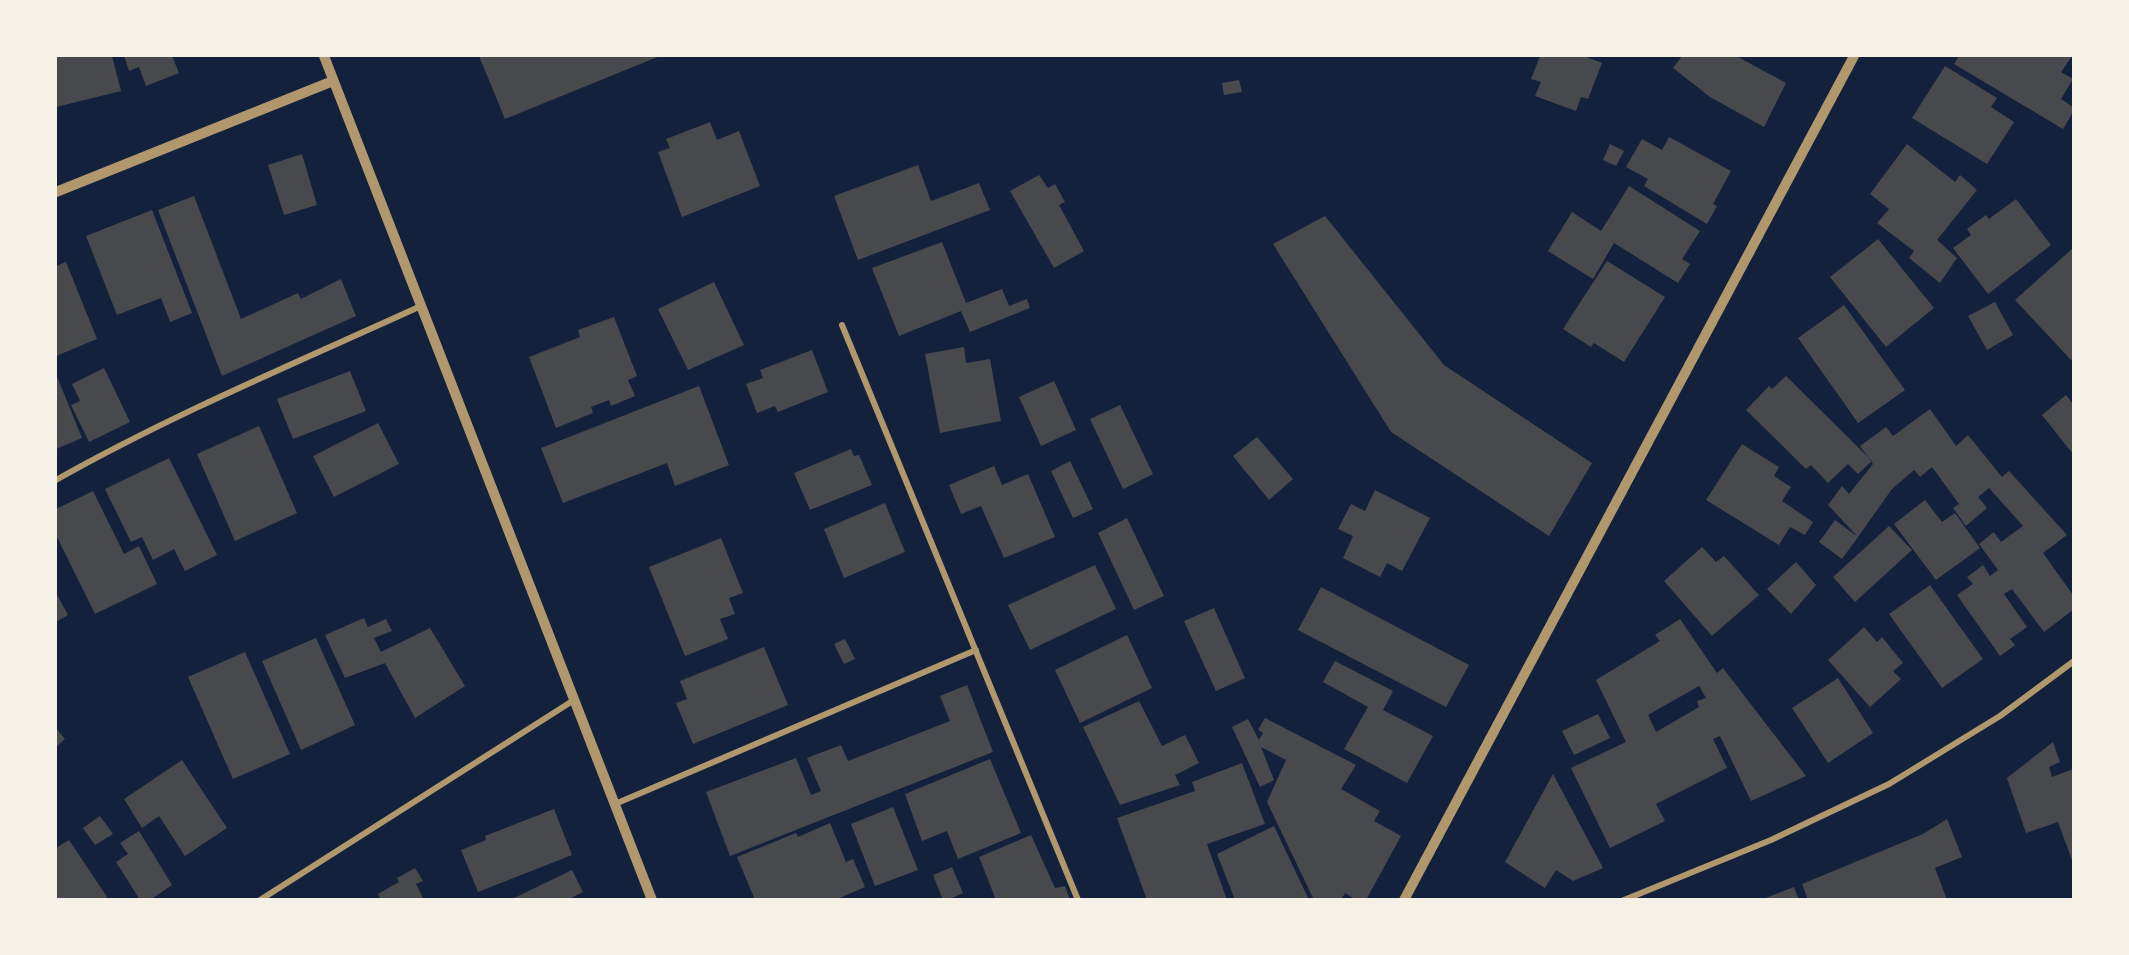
<!DOCTYPE html>
<style>
body{margin:0}
#map{position:relative;width:2129px;height:955px;overflow:hidden;background:#14213d;font-family:Montserrat,sans-serif}
canvas{display:block}
.frame{position:absolute;inset:0;border:57px solid #f6f1e7;pointer-events:none}
</style>
<div id="map">
<canvas width="2129" height="955"></canvas>
<div class="frame"></div>
</div>
<script>
const ctx = document.querySelector('canvas').getContext('2d');
ctx.lineJoin = 'round';
function paint(path, color) { ctx.fillStyle = color; ctx.fill(path, 'evenodd'); }
function strokePath(path, color, width, dash) { ctx.strokeStyle = color; ctx.lineWidth = width; ctx.lineCap = dash ? 'butt' : 'round'; ctx.setLineDash(dash || []); ctx.stroke(path); }
paint(new Path2D(`
 M56,56H112L121,91L56,107Z
 M124,56H172L179,73L146,86L139,67L129,71Z
 M479,56H660L505,119Z
 M1540,56H1584L1602,63L1588,99L1581,97L1576,111L1535,96L1541,82L1531,79Z
 M1682,56H1739L1738,57L1786,83L1764,127L1710,97L1673,68Z
 M1959,56H2072L2061,72L2073,79L2061,99L2073,107V112L2063,129L1954,64Z
 M1945,66L1997,98L1991,107L2014,122L1987,164L1912,118Z
 M1239,80L1242,92L1224,95L1222,83Z
 M710,122L717,140L739,131L760,186L682,217L658,152L670,148L666,139Z
 M1669,137L1731,171L1713,204L1717,206L1707,224L1644,186L1648,179L1626,167L1642,139L1662,150Z
 M1610,144L1624,151L1616,166L1603,160Z
 M1907,144L1955,182L1960,175L1977,190L1937,240L1957,258L1940,283L1909,258L1914,251L1877,223L1889,209L1870,194Z
 M302,154L317,205L284,215L268,165Z
 M918,165L931,201L979,183L990,210L858,260L834,196Z
 M1039,175L1048,188L1055,184L1065,202L1059,205L1084,251L1054,268L1010,191Z
 M1629,186L1700,231L1682,259L1690,264L1678,283L1614,243L1593,279L1548,251L1572,212L1601,231Z
 M194,196L241,319L298,293L301,299L341,279L356,316L222,376L158,210Z
 M2016,199L2051,245L1988,294L1953,248L1971,235L1967,229L1986,215L1989,219Z
 M152,210L192,313L170,322L161,298L117,315L86,236Z
 M1325,216L1444,365L1592,463L1549,536L1391,432L1273,244Z
 M1878,239L1934,308L1886,347L1830,277Z
 M942,242L966,303L1002,289L1009,306L1027,299L1030,308L970,332L961,311L899,336L872,268Z
 M2073,248V358L2071,360L2015,300Z
 M1607,261L1665,297L1624,362L1594,343L1591,347L1563,329Z
 M66,262L97,339L56,356V266Z
 M714,282L744,345L688,370L658,309Z
 M1995,302L2013,335L1987,350L1968,316Z
 M1844,305L1905,390L1858,423L1798,338Z
 M614,317L637,376L628,380L635,396L611,406L609,400L591,407L593,413L556,428L529,357L580,337L578,330Z
 M964,347L966,363L990,359L1001,421L940,433L925,354Z
 M812,350L828,392L778,412L775,406L757,413L746,384L763,378L760,370Z
 M104,368L130,422L89,442L71,405L80,401L72,384Z
 M350,371L366,411L293,439L277,399Z
 M56,374L82,438L56,449Z
 M1786,376L1872,461L1858,474L1848,464L1828,483L1811,465L1806,469L1746,410L1769,386L1772,389Z
 M1054,381L1076,430L1041,446L1019,397Z
 M699,386L729,465L675,486L667,463L563,503L541,448Z
 M2066,395L2073,404V454L2042,415Z
 M1120,405L1153,474L1123,489L1090,419Z
 M1930,409L1956,446L1968,435L2002,477L2009,471L2067,535L2043,553L2073,595V610L2044,632L2012,589L2004,594L2027,627L2010,639L2015,645L2000,656L1957,595L1973,584L1967,577L1983,565L1990,576L1998,570L1979,544L1994,532L2001,542L2023,526L1989,488L1978,497L1987,508L1966,526L1953,508L1959,504L1932,467L1920,477L1914,470L1892,489L1858,537L1828,505L1842,486L1849,494L1873,464L1860,446L1886,427L1893,436Z
 M378,423L399,464L334,497L313,456Z
 M259,426L297,513L235,541L197,454Z
 M1257,437L1293,479L1269,500L1233,456Z
 M1742,444L1779,467L1774,476L1791,487L1782,501L1813,522L1805,535L1790,527L1779,545L1706,500Z
 M851,449L854,456L859,455L872,485L810,510L794,473Z
 M169,458L217,555L185,571L174,549L153,560L142,537L131,542L105,489Z
 M1070,461L1093,509L1073,518L1051,471Z
 M994,466L1002,485L1028,474L1055,537L1004,558L981,506L961,514L949,485Z
 M1375,490L1430,518L1402,571L1387,563L1380,577L1343,558L1353,536L1338,529L1351,504L1365,511Z
 M93,491L124,554L139,546L157,584L95,614L56,535V509Z
 M1925,500L1942,522L1955,513L1980,548L1936,580L1894,524Z
 M885,503L905,552L844,578L824,529Z
 M1127,518L1164,596L1134,610L1098,533Z
 M1835,520L1858,537L1842,559L1819,542Z
 M1889,526L1912,550L1855,602L1833,577Z
 M721,538L743,593L729,598L735,614L720,619L728,639L685,656L649,567Z
 M1702,547L1716,562L1724,556L1759,595L1712,636L1664,581Z
 M1796,562L1816,585L1791,614L1767,589Z
 M1095,565L1116,609L1030,650L1008,605Z
 M1930,585L1983,659L1942,688L1889,614Z
 M1321,587L1469,665L1446,707L1298,630Z
 M56,593L68,615L56,622Z
 M1214,608L1245,678L1216,691L1184,621Z
 M364,618L368,627L386,619L392,631L374,638L381,652L430,628L465,686L415,718L385,663L345,678L325,635Z
 M1680,619L1717,673L1723,668L1806,776L1751,801L1720,736L1713,739L1727,768L1656,804L1665,821L1610,848L1571,768L1626,742L1596,680L1660,641L1655,635ZM1699,686L1706,698L1697,701L1699,707L1656,732L1648,715Z
 M1864,627L1877,642L1882,637L1903,663L1893,671L1901,679L1870,707L1828,660Z
 M1127,635L1152,688L1080,723L1055,670Z
 M316,638L355,725L301,750L262,661Z
 M845,639L855,659L844,664L834,644Z
 M764,647L788,705L693,744L676,703L687,699L680,681Z
 M245,652L290,754L233,779L188,677Z
 M1335,661L1393,691L1383,710L1433,736L1407,783L1344,749L1368,707L1323,682Z
 M1838,678L1873,733L1828,763L1792,708Z
 M967,685L993,752L730,856L706,792L796,758L811,795L821,791L807,758L841,745L848,761L950,721L940,696Z
 M1139,701L1162,746L1185,735L1199,763L1175,775L1180,785L1120,805L1083,727Z
 M1598,714L1610,738L1574,755L1562,731Z
 M1265,718L1356,765L1341,789L1380,811L1374,821L1401,836L1366,900H1356L1345,893L1341,900H1314L1267,802L1286,760L1261,747L1274,780L1260,787L1232,727L1248,719L1259,740L1263,733L1258,730Z
 M56,728L65,739L56,747Z
 M2053,742L2060,762L2049,767L2052,777L2073,769V863L2058,822L2026,833L2007,778Z
 M990,759L1021,833L958,859L947,831L922,841L905,794Z
 M182,760L227,828L185,856L159,816L142,828L124,799Z
 M1242,763L1265,824L1207,844L1227,900H1147L1117,818L1195,791L1192,782Z
 M1553,774L1603,868L1573,881L1556,870L1545,888L1505,862Z
 M893,807L918,870L875,886L851,824Z
 M554,809L572,855L478,892L461,850L486,840L485,836Z
 M100,816L113,834L95,845L83,828Z
 M1947,819L1962,857L1935,868L1947,900H1808L1802,884L1923,834Z
 M830,823L846,862L853,859L865,887L835,900H755L737,857L796,833L798,837Z
 M1274,826L1309,900H1235L1217,854Z
 M139,831L172,885L150,900H140L116,862L128,854L120,843Z
 M1031,835L1055,888L1065,886L1070,900H996L979,857Z
 M69,840L109,900H56V848Z
 M952,867L963,893L948,900H943L933,875Z
 M415,868L423,881L416,884L424,900H381L378,894L399,882L397,878Z
 M572,870L583,892L567,900H510Z
 M1794,887L1799,900H1763V899Z`), '#48494c');
strokePath(new Path2D(`
 M842,325L1078,900
 M56,480C173,414 298,362 421,306
 M615,804L976,650
 M260,900L574,700
 M1624,900L1771,840L1889,784L2000,716L2074,661`), '#b1986c', 6);
strokePath(new Path2D(`
 M324,56L652,900
 M56,192L333,81
 M1404,900L1854,56`), '#b1986c', 10);
</script>
